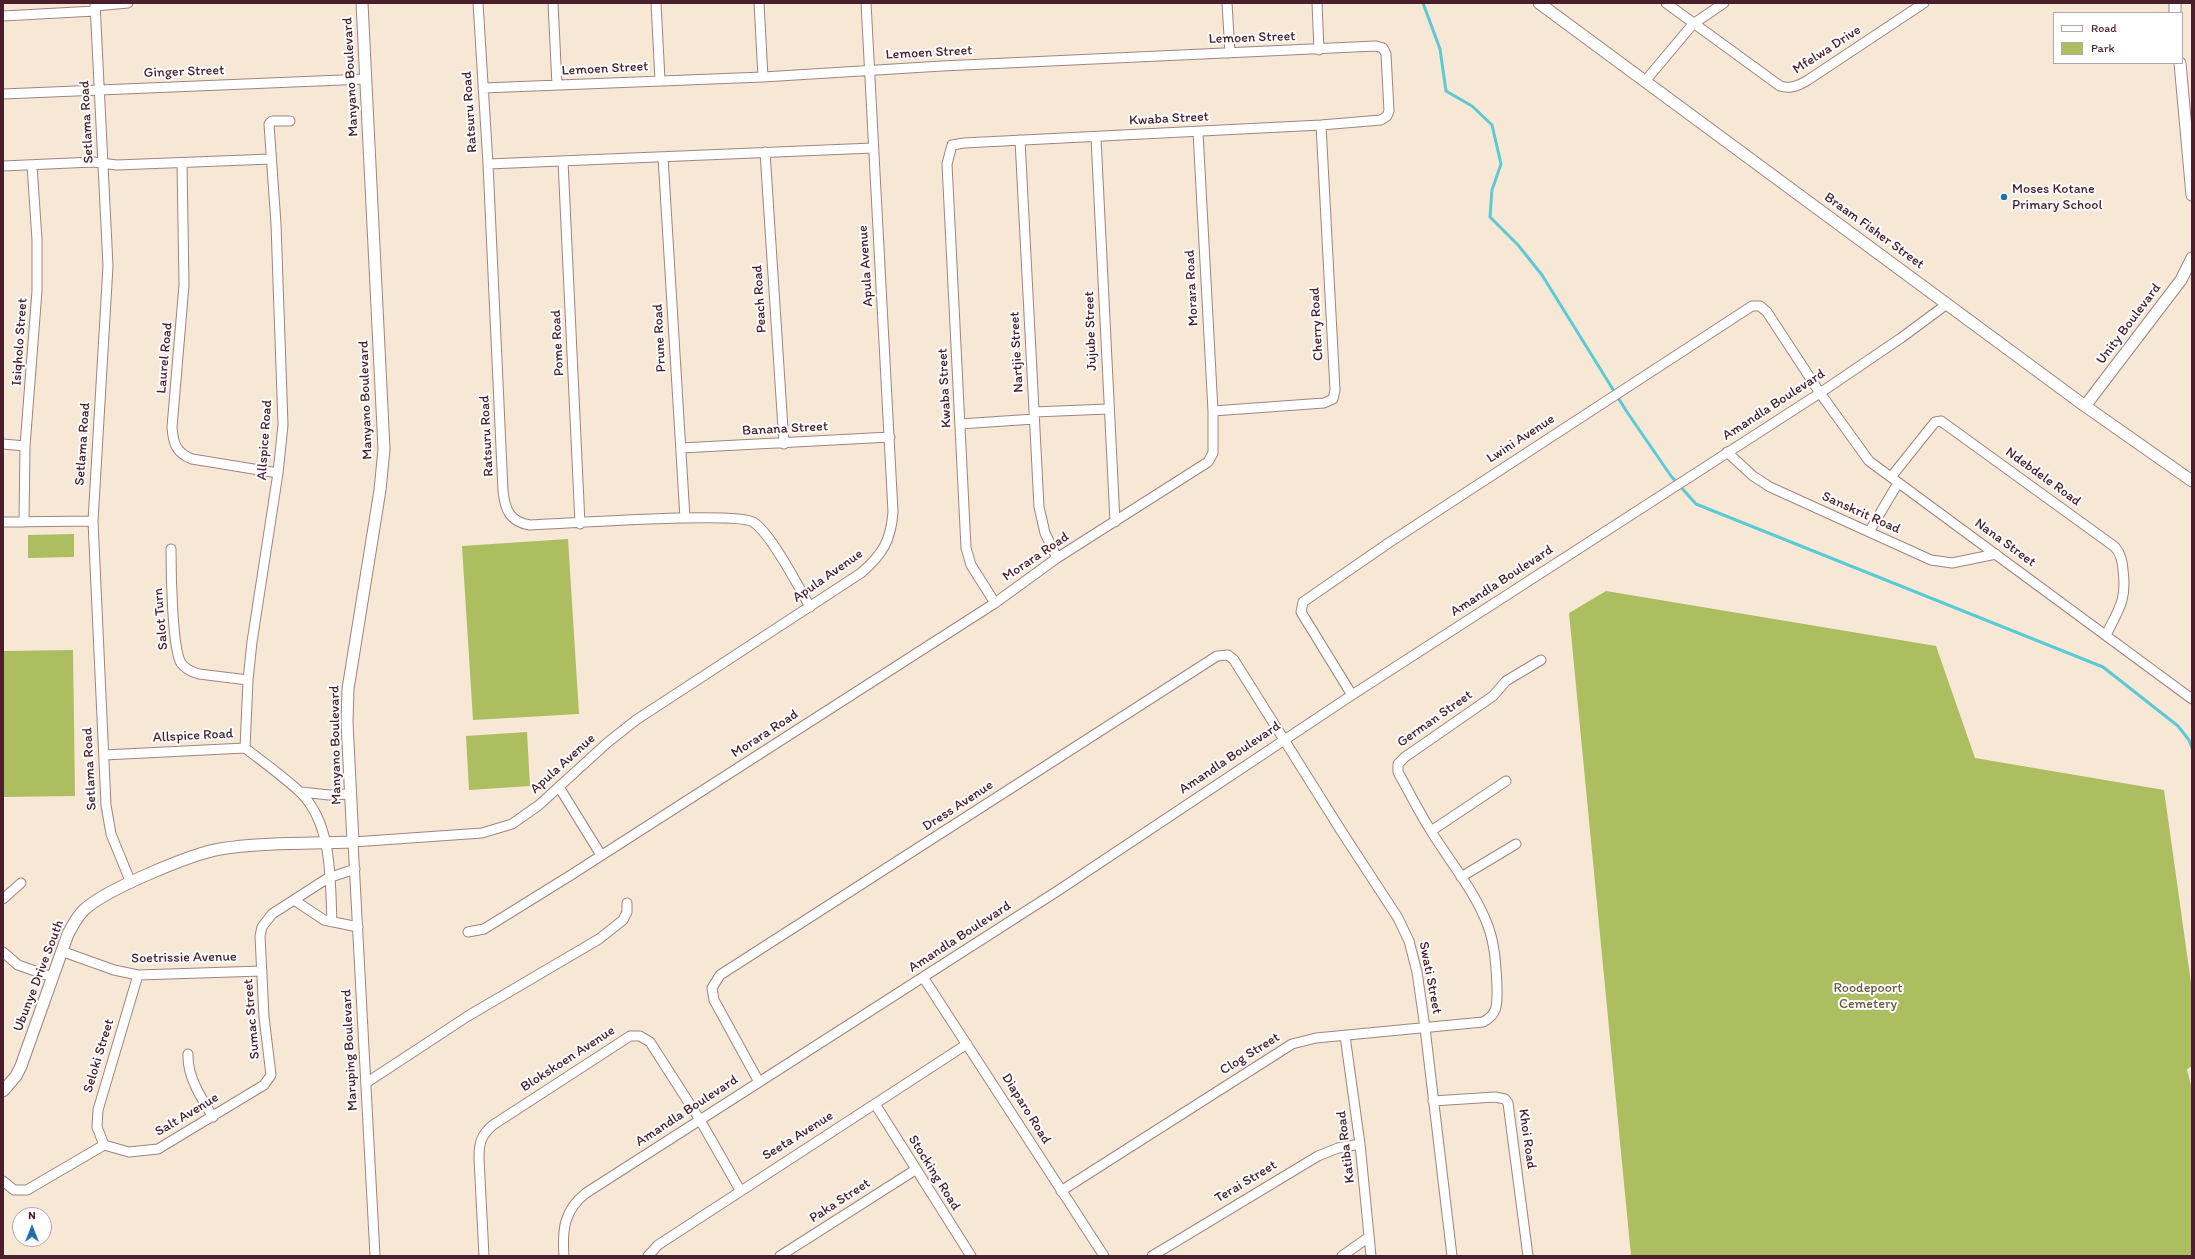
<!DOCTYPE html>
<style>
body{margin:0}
#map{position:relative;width:2195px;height:1259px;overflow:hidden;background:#f6e8d5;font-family:Itim,sans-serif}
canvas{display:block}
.frame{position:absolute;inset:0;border:4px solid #4a1f2b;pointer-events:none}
.legend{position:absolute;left:2053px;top:12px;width:130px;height:52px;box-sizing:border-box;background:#fff;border:1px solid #b7a5aa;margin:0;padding:5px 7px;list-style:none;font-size:12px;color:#4a1f2b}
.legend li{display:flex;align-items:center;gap:8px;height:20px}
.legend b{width:20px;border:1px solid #b7a5aa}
.north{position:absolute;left:12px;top:1207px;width:40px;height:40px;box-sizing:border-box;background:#fff;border:1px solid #b7a5aa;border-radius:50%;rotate:0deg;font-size:11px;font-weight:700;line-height:16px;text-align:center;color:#4a1f2b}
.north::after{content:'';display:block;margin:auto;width:14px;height:18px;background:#1f6fb2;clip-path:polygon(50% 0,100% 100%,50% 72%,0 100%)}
</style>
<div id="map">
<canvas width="2195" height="1259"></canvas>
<div class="frame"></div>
<ul class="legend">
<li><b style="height:5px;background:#fff"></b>Road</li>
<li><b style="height:11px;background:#adbe61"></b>Park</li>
</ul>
<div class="north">N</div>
</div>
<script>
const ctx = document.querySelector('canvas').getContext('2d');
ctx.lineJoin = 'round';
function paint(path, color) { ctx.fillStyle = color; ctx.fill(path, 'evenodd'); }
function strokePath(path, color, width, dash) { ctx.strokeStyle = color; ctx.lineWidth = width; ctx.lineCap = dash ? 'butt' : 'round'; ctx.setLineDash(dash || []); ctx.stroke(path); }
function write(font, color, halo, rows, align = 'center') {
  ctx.font = font + ' Itim,sans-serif'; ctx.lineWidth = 4; ctx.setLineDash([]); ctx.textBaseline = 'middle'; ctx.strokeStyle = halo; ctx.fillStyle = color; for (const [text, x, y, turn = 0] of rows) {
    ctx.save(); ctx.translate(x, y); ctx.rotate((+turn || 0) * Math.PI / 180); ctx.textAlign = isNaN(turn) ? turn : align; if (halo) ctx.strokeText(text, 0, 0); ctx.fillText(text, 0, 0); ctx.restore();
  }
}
paint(new Path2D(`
 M74,534V557L28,558V535Z
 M568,539L579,714L473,720L462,546Z
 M1606,591L1936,646L1975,758L2164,790L2192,990V1066L2187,1069L2192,1090V1256H1631L1569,613Z
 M73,650L75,796L3,797V651Z
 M527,732L530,786L469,790L466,736Z`), '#adbe61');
strokePath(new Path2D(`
 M1423,3L1440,49L1446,91L1472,106L1492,125L1501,164L1492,190L1490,217L1518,245L1542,275L1627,412L1671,476L1696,504L2103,667L2178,726L2189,740L2192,748`), '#5ec9d6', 3);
const minor = new Path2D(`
 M95,3L108,266L93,521L106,805L111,834L131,883
 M478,3L488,164L503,491C505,510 510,522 530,525C563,524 736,511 753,522C770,532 799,587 810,607
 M553,3L557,85
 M656,3L660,80
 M759,3L763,77
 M1227,3L1230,53
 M1317,3L1319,50
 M1666,3L1780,86C1791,89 1798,86 1808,80L1924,3
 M95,6L128,3
 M3,16L95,11
 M1646,80L1693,24L1724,3
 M483,88L763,77L942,66L1376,46L1383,48L1386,54L1389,111L1387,116L1381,120L1321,125L964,143L952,145L947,164L966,548L971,565L995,603
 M3,94L366,79
 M1096,138L1115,522
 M1020,140L1039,507L1045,533L1057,558
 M765,152L784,444
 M663,157L685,518
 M563,161L580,524
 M182,163L184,285L172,427C173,443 176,453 192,459L278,473
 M488,164L873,148
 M3,166L93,162L117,165L271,159
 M1213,411L1324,403L1333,399L1335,390L1321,125
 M1034,412L1108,409
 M960,424L1034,419
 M3,444L25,446
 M681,448L890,437
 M1727,452L1753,476L1770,487L1931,560L1952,563L1996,554
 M1891,477L1935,422L1941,421L2115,547C2121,554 2122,561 2123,570C2127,600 2119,609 2106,635
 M3,522L93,521
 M24,522L25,446L37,291V240L32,165
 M1869,532L1898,483
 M171,549C171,569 172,648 181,663C185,669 192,672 199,674L248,680
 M1352,695L1301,612L1303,602L1390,542L1752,306H1760L1767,312L1820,393L1869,461L2192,699
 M245,748L248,680L252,642L278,473L283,425L276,224L269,124L272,121H290
 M245,748C263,762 283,776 300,792C333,824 330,880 332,922
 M104,755L245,748
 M559,787L601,855
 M301,792L329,795L351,794
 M1431,831L1506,781
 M1461,877L1516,844
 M3,899L21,883
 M294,900L324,920L358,927
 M468,932L484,929L571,875L995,603L1057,558L1208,462L1213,453V411L1198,132
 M61,951L114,970L138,975L262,971
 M3,952L18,965L52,977
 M923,977L1104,1256
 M1345,1036L1360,1144L1371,1256
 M188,1054C187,1076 201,1098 213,1117
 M759,1082L714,1000L712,988L720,975L1217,656L1228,655L1234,660L1340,829L1398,918L1409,941L1417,972L1425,1028L1452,1256
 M366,1083L468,1016L599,939L623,920L627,912V903
 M1433,1101L1495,1097L1505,1099L1508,1103L1528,1256
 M875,1104L971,1256
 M104,1145L129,1152L158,1149L264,1085L271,1075L264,1017L260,936L262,927L272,914L328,878L355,869
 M104,1145L97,1127L98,1110L138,975
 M3,1181L14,1190H27L104,1145
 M1061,1191L1292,1044L1316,1038L1483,1022C1499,1014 1497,1002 1497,986C1496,965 1495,945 1488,926C1475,891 1450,862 1431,831C1419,812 1409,792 1398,772V764L1405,757L1493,696L1506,681L1541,660
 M375,1256L353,842L482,833L512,824L539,805L607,743L636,720L861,573C882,555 891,541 893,512L866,3
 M484,1256L479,1158C479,1143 481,1135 493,1125L630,1036H640L650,1042L700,1120L740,1190
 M564,1256C562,1230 564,1210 586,1193L1059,890L1352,695L1820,393L1901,338L1947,304
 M648,1256L658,1245L967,1044
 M780,1256L915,1170
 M1152,1256L1318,1156L1338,1148L1360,1144
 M1342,1256L1369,1237`);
const tertiary = new Path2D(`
 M1539,3L2085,406L2192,481
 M2175,3V13
 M2180,63L2192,195
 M2085,406L2181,280L2192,258
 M3,1091L16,1076L21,1066L68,934C73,925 77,916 85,909C107,889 191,854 220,849C261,842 311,844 353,842L347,722L348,689L380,490L384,449L362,3`);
strokePath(minor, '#a08480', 11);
strokePath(tertiary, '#a08480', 13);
strokePath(minor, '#fff', 9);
strokePath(tertiary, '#fff', 11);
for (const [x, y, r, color] of [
 [2004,197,4,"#1f6fb2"]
]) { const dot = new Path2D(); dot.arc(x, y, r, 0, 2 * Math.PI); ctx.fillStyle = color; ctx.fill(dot); strokePath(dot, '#fff', 1.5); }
write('14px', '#4a1f2b', '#fff', [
 ["Lemoen Street",1252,38,-2],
 ["Mfelwa Drive",1827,50,-33],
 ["Lemoen Street",929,53,-3],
 ["Lemoen Street",605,69,-3],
 ["Ginger Street",184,72,-2],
 ["Manyano Boulevard",351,77,-93],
 ["Ratsuru Road",470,112,-94],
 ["Kwaba Street",1169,119,-3],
 ["Setlama Road",87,122,-93],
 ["Braam Fisher Street",1874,231,36],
 ["Apula Avenue",866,266,-94],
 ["Morara Road",1192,288,-93],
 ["Peach Road",760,299,-94],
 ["Cherry Road",1317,324,-93],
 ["Unity Boulevard",2129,324,-53],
 ["Jujube Street",1091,331,-92],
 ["Prune Road",660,338,-93],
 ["Isiqholo Street",20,342,-86],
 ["Pome Road",558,343,-93],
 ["Nartjie Street",1017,352,-93],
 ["Laurel Road",165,358,-85],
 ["Kwaba Street",945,388,-93],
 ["Manyano Boulevard",366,400,-92],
 ["Amandla Boulevard",1774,405,-33],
 ["Banana Street",785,429,-3],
 ["Ratsuru Road",487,436,-93],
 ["Lwini Avenue",1521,439,-33],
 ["Allspice Road",265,440,-86],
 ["Setlama Road",83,444,-86],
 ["Ndebdele Road",2043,477,36],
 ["Sanskrit Road",1861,513,24],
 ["Nana Street",2005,543,36],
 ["Morara Road",1036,557,-34],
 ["Apula Avenue",828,576,-35],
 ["Amandla Boulevard",1502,581,-33],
 ["Salot Turn",161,619,-95],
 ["German Street",1435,719,-35],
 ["Morara Road",765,734,-33],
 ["Allspice Road",193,736,-3],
 ["Manyano Boulevard",336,745,-91],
 ["Amandla Boulevard",1230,758,-34],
 ["Apula Avenue",563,764,-42],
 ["Setlama Road",90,769,-93],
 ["Dress Avenue",958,806,-33],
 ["Amandla Boulevard",960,937,-33],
 ["Soetrissie Avenue",184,958,-1],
 ["Ubunye Drive South",39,976,-69],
 ["Swati Street",1430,978,79],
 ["Sumac Street",252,1019,-95],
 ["Maruping Boulevard",350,1050,-93],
 ["Clog Street",1250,1054,-32],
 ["Seloki Street",99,1056,-73],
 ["Blokskoen Avenue",568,1059,-33],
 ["Diaparo Road",1026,1109,58],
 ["Amandla Boulevard",687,1111,-33],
 ["Salt Avenue",187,1115,-31],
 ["Seeta Avenue",798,1136,-32],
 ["Khoi Road",1527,1139,82],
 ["Katiba Road",1346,1147,-97],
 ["Stocking Road",934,1173,58],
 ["Terai Street",1246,1182,-31],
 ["Paka Street",840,1201,-33]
]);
write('14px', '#4a1f2b', '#fff', [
 ["Moses Kotane",2012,189],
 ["Primary School",2012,205]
], 'left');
write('14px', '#6d573e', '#fff', [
 ["Roodepoort",1868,988],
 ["Cemetery",1868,1004]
]);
</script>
